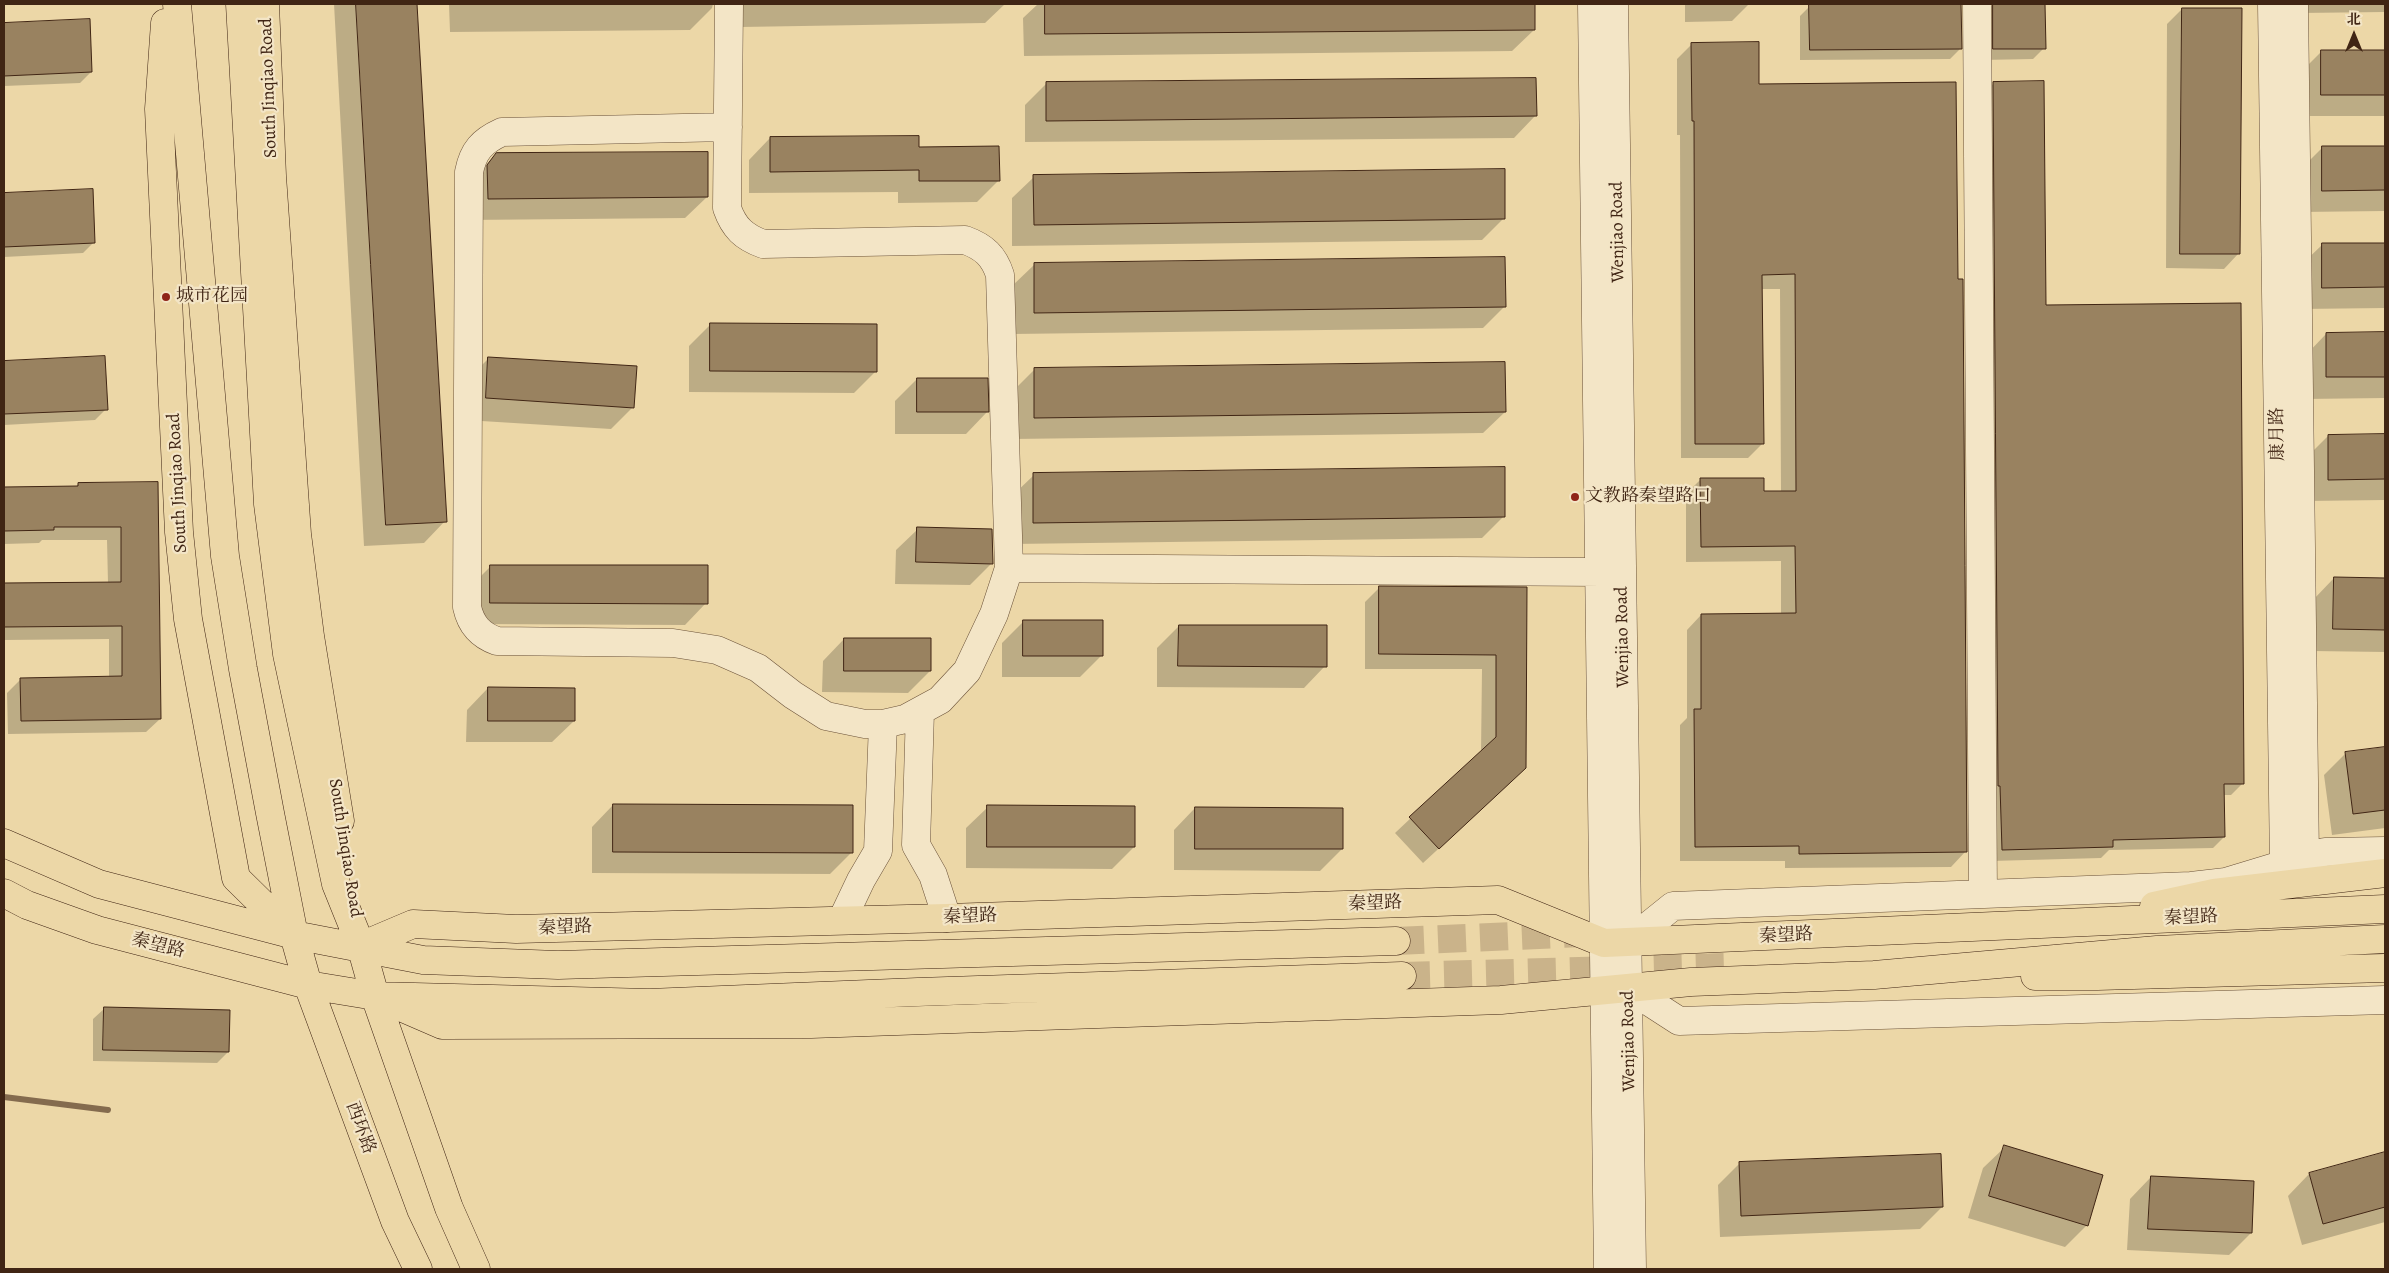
<!DOCTYPE html>
<meta charset="utf-8">
<style>
body{margin:0}
#map{position:relative;width:2389px;height:1273px;overflow:hidden;background:#ecd7a7;font-family:Alegreya,"Noto Serif SC",serif}
canvas{display:block}
.frame{position:absolute;inset:0;border:5px solid #402514;pointer-events:none}
.north{position:absolute;left:2329px;top:10px;width:50px;height:50px;-webkit-text-stroke:4px #f3e5c6;paint-order:stroke;rotate:0deg;font-size:14px;font-weight:700;line-height:20px;text-align:center;color:#402514}
.north::after{content:'';display:block;margin:auto;width:18px;height:22px;background:#402514;clip-path:polygon(50% 0,100% 100%,50% 72%,0 100%)}
</style>
<div id="map">
<canvas width="2389" height="1273"></canvas>
<div class="frame"></div>
<div class="north">北</div>
</div>
<script>
const ctx = document.querySelector('canvas').getContext('2d');
ctx.lineJoin = 'round';
function paint(path, color) { ctx.fillStyle = color; ctx.fill(path, 'evenodd'); }
function strokePath(path, color, width, dash) { ctx.strokeStyle = color; ctx.lineWidth = width; ctx.lineCap = dash ? 'butt' : 'round'; ctx.setLineDash(dash || []); ctx.stroke(path); }
function write(font, color, halo, rows, align = 'center') {
  ctx.font = font + ' Alegreya,"Noto Serif SC",serif'; ctx.lineWidth = 4.5; ctx.setLineDash([]); ctx.textBaseline = 'middle'; ctx.strokeStyle = halo; ctx.fillStyle = color; for (const [text, x, y, turn = 0] of rows) {
    ctx.save(); ctx.translate(x, y); ctx.rotate((+turn || 0) * Math.PI / 180); ctx.textAlign = isNaN(turn) ? turn : align; if (halo) ctx.strokeText(text, 0, 0); ctx.fillText(text, 0, 0); ctx.restore();
  }
}
paint(new Path2D(`
 M334,4H416L445,521L424,543L364,546Z
 M449,4H713L712,8L690,30L450,32Z
 M740,4H1005L985,23L741,27Z
 M1038,4H1534V30L1512,51L1024,56L1023,18Z
 M1685,4H1749L1732,21L1685,22Z
 M1993,4H2044V48L2033,59L1982,60V15Z
 M2300,4H2385V12L2300,13Z
 M1810,6L1960,49L1950,59L1800,60V16Z
 M2182,9L2238,254L2224,269L2166,268L2167,24Z
 M89,20L91,72L80,83L4,86V24Z
 M1692,44L1758,85L1965,852L1951,867L1785,868V861H1680V725L1687,718V630L1701,615L1781,614V561L1686,562V494L1701,479L1763,492H1781L1780,289H1761L1763,443L1748,458H1681L1680,135H1677V59Z
 M2385,51V116H2300L2299,74L2321,52Z
 M1047,83L1535,116L1514,138L1025,142V105Z
 M1994,83L2045,306L2242,784L2231,795H2223L2224,837L2213,848L2109,850L2101,858L1991,861L1983,94Z
 M770,138L999,180L977,202L898,203V192L749,193V160Z
 M2385,147V211L2301,212V169L2322,148Z
 M496,155L707,197L685,218L466,220L474,177Z
 M1034,177L1504,218L1482,240L1012,246V198Z
 M91,191L94,242L83,253L4,257V194Z
 M2385,244V308L2301,309L2300,266L2322,245Z
 M1034,265L1505,306L1483,328L1013,334L1012,286Z
 M711,324L875,372L854,393L689,392V346Z
 M2385,333V398L2305,399V356L2326,334Z
 M104,357L106,409L95,420L4,425V362Z
 M489,358L633,407L611,429L465,420L467,380Z
 M1034,370L1505,412L1483,433L1013,439L1012,392Z
 M917,379L987,412L966,434H895V401Z
 M2328,436H2385V500L2307,501L2306,458Z
 M1034,475L1504,516L1482,538L1012,544V496Z
 M157,483L160,719L146,732L8,734L7,693L21,679L109,678V639L4,640V585L108,583L107,540H42L39,543L4,544V488H75L78,484Z
 M918,529L992,563L970,585L895,584L896,550Z
 M491,566L706,603L685,625L469,624V588Z
 M2334,578L2385,579V652L2312,651L2313,600Z
 M1380,587L1526,588L1510,783L1423,863L1395,833L1481,752L1482,669H1365V602Z
 M1024,621L1102,655L1080,677H1002V643Z
 M1179,626L1325,666L1304,688L1157,687V648Z
 M844,639L930,671L908,693L822,692L823,661Z
 M488,688L574,721L552,742H466L467,710Z
 M2385,748V828L2332,835L2324,775L2346,753Z
 M613,805L852,852L830,874L592,873V827Z
 M988,807L1134,847L1112,869L966,868V828Z
 M1195,808L1342,849L1320,871L1174,870V830Z
 M105,1008L228,1052L217,1063L93,1061V1019Z
 M2005,1147L2087,1225L2065,1247L1968,1218L1983,1168Z
 M2385,1153V1222L2302,1245L2288,1196L2309,1174Z
 M1740,1163L1942,1207L1920,1229L1720,1237L1718,1185Z
 M2151,1177L2251,1233L2229,1255L2127,1250L2130,1199Z`), '#0003');
strokePath(new Path2D(`
 M4,1097L108,1110`), '#846b4e', 6);
const building = new Path2D(`
 M356,4H417L447,522L386,525Z
 M1045,4H1535V30L1045,34Z
 M1809,4H1961L1962,49L1810,50Z
 M1993,4H2045L2046,49H1993Z
 M2182,8H2242L2240,254H2180Z
 M90,19L92,72L4,76V23Z
 M1759,42V84L1956,82L1958,279H1963L1967,852L1799,854V846L1695,847L1694,709H1701V614L1796,613L1795,546L1701,547L1700,478H1764V491H1796L1795,274L1762,275L1764,444H1695L1694,121H1692L1691,43Z
 M2321,50H2385V95H2321Z
 M1536,78L1537,116L1046,121V82Z
 M2044,81L2046,305L2241,303L2244,784H2224L2225,837L2113,840V847L2002,850L2000,786H1998L1993,82Z
 M919,136V147L999,146L1000,181H919V170L770,172V137Z
 M2322,146H2385V190L2322,191Z
 M708,152V197L488,199L487,165L496,153Z
 M1505,169V219L1034,225L1033,175Z
 M93,189L95,243L4,247V193Z
 M2322,243H2385V287L2322,288Z
 M1505,257L1506,307L1034,313V263Z
 M710,323L877,324V372L710,371Z
 M2385,332V377H2326V333Z
 M105,356L108,410L4,414V361Z
 M488,357L637,366L634,408L486,398Z
 M1505,362L1506,412L1034,418V368Z
 M917,378H988L989,412H917Z
 M2385,434V479L2328,480V435Z
 M1505,467V517L1033,523V473Z
 M158,482L161,719L21,721L20,678L122,676V626L4,627V583L121,582V527H54V530L4,531V487L78,486V483Z
 M917,527L992,529L993,564L916,562Z
 M490,565H708V604L490,603Z
 M2334,577L2385,578V630L2333,629Z
 M1379,586L1527,587L1526,768L1439,849L1409,817L1496,737V655L1379,654Z
 M1023,620H1103V656H1023Z
 M1179,625H1327V667L1178,666Z
 M844,638H931V671H844Z
 M488,687L575,688V721H488Z
 M2385,747V810L2353,814L2345,752Z
 M613,804L853,805V853L613,852Z
 M987,805L1135,806V847H987Z
 M1195,807L1343,808V849H1195Z
 M104,1007L230,1010L229,1052L103,1050Z
 M2004,1145L2103,1175L2088,1226L1989,1196Z
 M2385,1152V1207L2323,1224L2309,1173Z
 M1941,1154L1943,1207L1741,1216L1739,1162Z
 M2151,1176L2254,1181L2252,1233L2148,1229Z`);
paint(building, '#998260');
strokePath(building, '#402514', 1);
strokePath(new Path2D(`
 M1396,941L1584,933
 M1402,976L1728,967`), '#cab38a', 28, [28, 14]);
const minor = new Path2D(`
 M1592,4L1608,1269
 M1614,4L1632,1269
 M1977,4L1983,894
 M2272,4L2284,865
 M2294,4L2305,859
 M728,127L502,132C482,141 473,151 469,172L467,607C471,625 480,635 497,641L673,643L717,650L758,668L793,695L826,716L865,724H883L905,719L940,700L967,671L994,614L1009,568L1000,275C994,256 984,247 965,240L763,244C744,237 734,228 727,208L729,4
 M1009,568L1601,572
 M920,711L916,845L933,875L947,918
 M842,920L861,880L878,851L883,724
 M1627,943L1673,906L2191,886L2226,882L2325,852L2385,851
 M1628,988L1679,1021L2385,1000`);
const major = new Path2D(`
 M177,4L225,556L243,669L270,813L294,935L308,985L395,1221L418,1269
 M240,4L268,504L287,654L336,884L361,946L375,996L449,1208L476,1269
 M265,4L272,176L297,534L310,636L340,821
 M165,23L159,109L179,532L188,619L236,878L292,933
 M4,843L99,884L294,935L423,960L558,965L1396,941
 M4,893L27,905L97,930L308,985L375,996L649,1003L918,992L1402,976
 M2154,906L2214,893L2385,873
 M361,946L413,924L516,929L947,918L1498,900L1604,943L2385,909
 M2035,976H2097L2385,968
 M375,996L442,1025L811,1024L1501,1000L1691,982L1874,975L2157,950L2385,939`);
strokePath(minor, '#6b5239', 29);
strokePath(major, '#402514', 29);
strokePath(minor, '#f3e5c6', 28);
strokePath(major, '#ecd7a7', 28);
for (const [x, y, r, color] of [
 [166,297,5,"#8f2418"],
 [1575,497,5,"#8f2418"]
]) { const dot = new Path2D(); dot.arc(x, y, r, 0, 2 * Math.PI); ctx.fillStyle = color; ctx.fill(dot); strokePath(dot, '#f3e5c6', 2); }
write('18px', '#402514', '#f3e5c6', [
 ["South Jinqiao Road",269,88,-92],
 ["Wenjiao Road",1618,232,-91],
 ["康月路",2278,434,-91],
 ["South Jinqiao Road",178,483,-93],
 ["Wenjiao Road",1623,637,-91],
 ["South Jinqiao Road",345,848,81],
 ["秦望路",1375,904,-2],
 ["秦望路",970,917,-2],
 ["秦望路",2191,918,-3],
 ["秦望路",565,928,-2],
 ["秦望路",1786,936,-3],
 ["秦望路",158,946,14],
 ["Wenjiao Road",1629,1041,-91],
 ["西环路",360,1128,70]
]);
write('18px', '#402514', '#f3e5c6', [
 ["城市花园",176,297],
 ["文教路秦望路口",1585,497]
], 'left');
</script>
